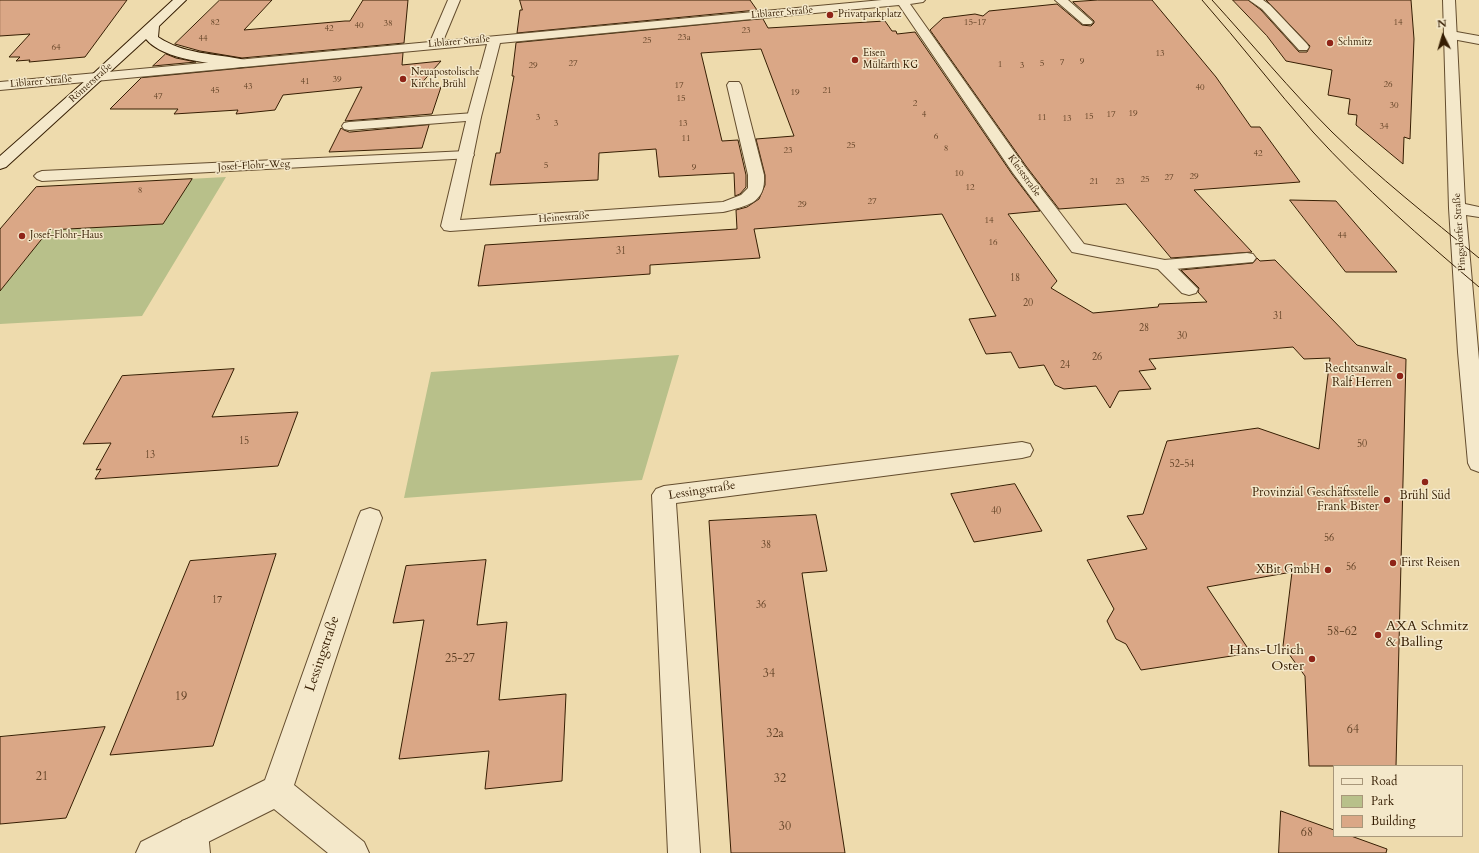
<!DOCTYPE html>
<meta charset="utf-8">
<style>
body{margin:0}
#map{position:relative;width:1479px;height:853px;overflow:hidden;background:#eedbad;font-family:Cardo,serif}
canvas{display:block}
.legend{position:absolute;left:1333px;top:765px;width:130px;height:72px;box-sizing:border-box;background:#f4e8ca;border:1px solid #a8977a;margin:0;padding:5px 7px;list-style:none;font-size:12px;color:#361e03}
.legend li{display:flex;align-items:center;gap:8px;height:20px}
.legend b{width:20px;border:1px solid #a8977a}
.north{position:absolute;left:1423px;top:16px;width:40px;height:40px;-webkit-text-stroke:3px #f4e8ca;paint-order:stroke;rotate:355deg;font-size:11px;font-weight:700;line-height:16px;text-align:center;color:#361e03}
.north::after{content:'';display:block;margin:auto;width:14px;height:18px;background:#361e03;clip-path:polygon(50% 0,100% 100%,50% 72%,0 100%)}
</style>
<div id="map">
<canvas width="1479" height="853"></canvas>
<ul class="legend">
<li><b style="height:5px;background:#f4e8ca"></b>Road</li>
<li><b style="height:11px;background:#b8c08a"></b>Park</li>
<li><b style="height:11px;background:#daa786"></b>Building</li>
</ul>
<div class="north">N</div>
</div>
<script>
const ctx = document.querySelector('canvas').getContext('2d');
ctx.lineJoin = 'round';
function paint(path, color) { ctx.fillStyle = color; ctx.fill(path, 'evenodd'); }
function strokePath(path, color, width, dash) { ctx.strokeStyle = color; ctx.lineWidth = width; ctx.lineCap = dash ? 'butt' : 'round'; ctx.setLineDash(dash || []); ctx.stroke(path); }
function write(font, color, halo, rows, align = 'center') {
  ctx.font = font + ' Cardo,serif'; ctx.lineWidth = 3; ctx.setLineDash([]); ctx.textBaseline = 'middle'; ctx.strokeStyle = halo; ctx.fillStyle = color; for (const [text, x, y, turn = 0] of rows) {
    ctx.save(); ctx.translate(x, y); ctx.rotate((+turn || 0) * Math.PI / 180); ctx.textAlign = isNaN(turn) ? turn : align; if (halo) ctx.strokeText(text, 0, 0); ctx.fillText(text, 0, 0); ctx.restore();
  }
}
paint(new Path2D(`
 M226,177L142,316L0,324V229L36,187Z
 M679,355L642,480L404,498L431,372Z`), '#b8c08a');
const building = new Path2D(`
 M0,0H127L85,57L29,62L30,60L16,61L20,57H9L30,34L0,36Z
 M220,0H272L244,30L345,21H350L363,0H408L404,43L242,58L200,51L175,44Z
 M520,0H750L757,10L517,33L520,10H522Z
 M1098,0H1152L1216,77L1251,127H1260L1300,182L1194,190L1252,252L1171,258L1126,204L1059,209L1026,166L930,30L943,18L975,14L983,16L989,11L1057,4L1082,25L1091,26L1094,23V21L1073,2Z
 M1233,0H1248L1261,10L1299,52H1307L1310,46L1266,0H1411L1414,39L1410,139L1404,137L1403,164L1356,125L1357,115L1348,114L1350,99L1328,95L1332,70L1286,61L1267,36Z
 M763,19L768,28L885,21L892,31H896L897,34L915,32L1012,174L1040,211L1008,214L1057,281L1051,288L1093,313L1158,307L1159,304L1207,302L1198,292L1199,288L1181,270L1253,263L1257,258L1260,261L1275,260L1357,345L1406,359L1396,766H1309L1305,676L1283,646L1292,572L1207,587L1251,653L1141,670L1126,644L1116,639L1107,621L1114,609L1087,560L1147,549L1127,516L1143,514L1167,441L1258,428L1319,449L1330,358L1304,359L1293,347L1149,359L1156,369L1139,371L1151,389L1119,391L1110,408L1096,386L1064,389L1055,385L1044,365L1019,368L1011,352L986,354L969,319L996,316L942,214L754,229L760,258L650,265V274L478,286L485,245L737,229L736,210L747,207L759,199L765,185V175L756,139L794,136L761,49L701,53L722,141L738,140L746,175V187L740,194L735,196L734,173L659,177L656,149L599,153L598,180L490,185L496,153H500L514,76H512L516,43Z
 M403,53L402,65L441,61L419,86L441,87L432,114L345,121L362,87L283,95L275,110L236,114L238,110L174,114L178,109H110L141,78Z
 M166,54L176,58L196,62L153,66Z
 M429,125L422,148L329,152L341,128L344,130L349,132Z
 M192,179L163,224L49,230L0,291V229L36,187Z
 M1290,200L1336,201L1397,272H1346Z
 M234,369L212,417L298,412L278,466L95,479L101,469L96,470L111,443L83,444L122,376Z
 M1015,484L1042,531L974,542L951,494Z
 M816,515L827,571L802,573L845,853H731L709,521Z
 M276,554L213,746L110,755L190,561Z
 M486,560L477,625L507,622L499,700L566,694L562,781L485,789L489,751L399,759L424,620L393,623L406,566Z
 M105,727L66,818L0,824V737Z
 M1281,811L1334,830V836H1351L1387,849L1386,853H1279Z`);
paint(building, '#daa786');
strokePath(building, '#361e03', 1);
const service = new Path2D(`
 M1055,0H1068L1093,22L1091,24H1083Z
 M1249,0H1263L1270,5L1307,44L1309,47L1307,50H1299L1262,9Z
 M1451,31L1479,36V44L1447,38L1445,35L1447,32Z
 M474,113L479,114L481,117L479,120L349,130L344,129L342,126L344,123L349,122Z
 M467,151L472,152L474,155L472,158L42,181L37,179L34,176L37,173L42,171Z
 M1247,253L1253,254L1256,258L1253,262L1164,270L1158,269L1155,265L1158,261L1164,260Z
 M193,817L204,821L208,832L210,853H180L178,832L182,821Z`);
const minor = new Path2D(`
 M448,0H460L443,41L882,0H925L923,2L910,4L1025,167L1084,244L1170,261L1198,289L1196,293L1189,295L1182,293L1158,269L1072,252L1013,173L899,5L500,43L481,117L460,220L723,202L741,195L748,188V175L727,85L729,82H739L741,85L764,175C766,204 746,206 723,212L450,231L444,230L441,226L467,117L487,44L0,90V82L430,42Z
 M1443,0H1455L1465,204L1479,207V217L1466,215L1479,360V472L1471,469L1468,463L1458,352L1449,208Z
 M1022,442L1030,444L1033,450L1030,456L1022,458L676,503L700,853H668L652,495L656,489L664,486Z
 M370,508L379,511L382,518L294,785L364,842L369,853H328L274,809L186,853H136L141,842L265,780L358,518L361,511Z`);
const secondary = new Path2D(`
 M173,0H186L159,26L158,37C185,55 214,53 245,60L247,63L245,66L240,67C214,63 164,61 146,39L6,167L0,169V156L94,73Z`);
strokePath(service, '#644d2e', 2);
strokePath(minor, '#644d2e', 2);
strokePath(secondary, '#361e03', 2);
paint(service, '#f4e8ca');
paint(minor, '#f4e8ca');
paint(secondary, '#f4e8ca');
strokePath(new Path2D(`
 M1202,0C1240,43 1275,89 1313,132C1364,188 1421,238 1479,287
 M1212,0C1252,44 1290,90 1332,132C1378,177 1429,217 1479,258`), '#361e03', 1);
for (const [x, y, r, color] of [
 [830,15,4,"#8f2418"],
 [1330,43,4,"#8f2418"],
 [855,60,4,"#8f2418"],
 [403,79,4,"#8f2418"],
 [22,236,4,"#8f2418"],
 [1400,376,4,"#8f2418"],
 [1425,482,4,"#8f2418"],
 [1387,500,4,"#8f2418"],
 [1393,563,4,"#8f2418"],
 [1328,570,4,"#8f2418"],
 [1378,635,4,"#8f2418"],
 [1312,659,4,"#8f2418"]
]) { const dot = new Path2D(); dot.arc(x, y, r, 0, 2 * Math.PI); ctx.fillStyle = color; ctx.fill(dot); strokePath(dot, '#f4e8ca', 1.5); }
write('9px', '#5f4024', null, [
 ["82",215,23],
 ["15-17",975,23],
 ["14",1398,23],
 ["38",388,24],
 ["40",359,26],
 ["42",329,29],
 ["23",746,31],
 ["23a",684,38],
 ["44",203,39],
 ["25",647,41],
 ["64",56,48],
 ["13",1160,54],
 ["9",1082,62],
 ["7",1062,63],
 ["27",573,64],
 ["5",1042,64],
 ["1",1000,65],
 ["29",533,66],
 ["3",1022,66],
 ["39",337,80],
 ["41",305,82],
 ["26",1388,85],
 ["17",679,86],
 ["43",248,87],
 ["40",1200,88],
 ["45",215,91],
 ["21",827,91],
 ["19",795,93],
 ["47",158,97],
 ["15",681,99],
 ["2",915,104],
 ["30",1394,106],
 ["19",1133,114],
 ["4",924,115],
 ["17",1111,115],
 ["15",1089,117],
 ["3",538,118],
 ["11",1042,118],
 ["13",1067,119],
 ["3",556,124],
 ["13",683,124],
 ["34",1384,127],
 ["6",936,137],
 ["11",686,139],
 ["25",851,146],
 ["8",946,149],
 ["23",788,151],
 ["42",1258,154],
 ["5",546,166],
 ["9",694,168],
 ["10",959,174],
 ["29",1194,177],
 ["27",1169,178],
 ["25",1145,180],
 ["21",1094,182],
 ["23",1120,182],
 ["12",970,188],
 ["8",140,191],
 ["27",872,202],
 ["29",802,205],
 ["14",989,221],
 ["44",1342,236],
 ["16",993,243]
]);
write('10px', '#361e03', '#f4e8ca', [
 ["Liblarer Straße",782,13,-5],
 ["Liblarer Straße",459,42,-5],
 ["Liblarer Straße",41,82,-5],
 ["Römerstraße",91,83,-42],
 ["Josef-Flohr-Weg",254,166,-3],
 ["Kleiststraße",1024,176,54],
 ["Heinestraße",564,218,-4],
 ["Pingsdorfer Straße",1460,232,-94]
]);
write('10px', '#361e03', '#f4e8ca', [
 ["Privatparkplatz",838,15],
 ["Schmitz",1338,43],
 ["Eisen",863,54],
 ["Mülfarth KG",863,66],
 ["Neuapostolische",411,73],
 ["Kirche Brühl",411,85],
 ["Josef-Flohr-Haus",30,236]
], 'left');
write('10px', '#5f4024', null, [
 ["31",621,252],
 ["18",1015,279],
 ["20",1028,304],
 ["31",1278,317],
 ["28",1144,329],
 ["30",1182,337],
 ["26",1097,358],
 ["24",1065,366],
 ["15",244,442],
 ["50",1362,445],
 ["13",150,456],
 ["52-54",1182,465],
 ["40",996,512],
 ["56",1329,539],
 ["38",766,546],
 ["56",1351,568],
 ["17",217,601],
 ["36",761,606]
]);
write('12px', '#361e03', '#f4e8ca', [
 ["Rechtsanwalt",1392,369],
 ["Ralf Herren",1392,383],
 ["Provinzial Geschäftsstelle",1379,493],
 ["Frank Bister",1379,507],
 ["Brühl Süd",1425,496,"center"],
 ["First Reisen",1401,563,"left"],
 ["XBit GmbH",1320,570]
], 'right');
write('12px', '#361e03', '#f4e8ca', [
 ["Lessingstraße",702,491,-9]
]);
write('12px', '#5f4024', null, [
 ["58-62",1342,632],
 ["25-27",460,659],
 ["34",769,674],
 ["19",181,697],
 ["64",1353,730],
 ["32a",775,734],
 ["21",42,777],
 ["32",780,779],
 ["30",785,827],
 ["68",1307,833]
]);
write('14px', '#361e03', '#f4e8ca', [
 ["AXA Schmitz",1386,627],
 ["& Balling",1386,643],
 ["Hans-Ulrich",1304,651,"right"],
 ["Oster",1304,667,"right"]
], 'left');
write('14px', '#361e03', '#f4e8ca', [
 ["Lessingstraße",323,654,-71]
]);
</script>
